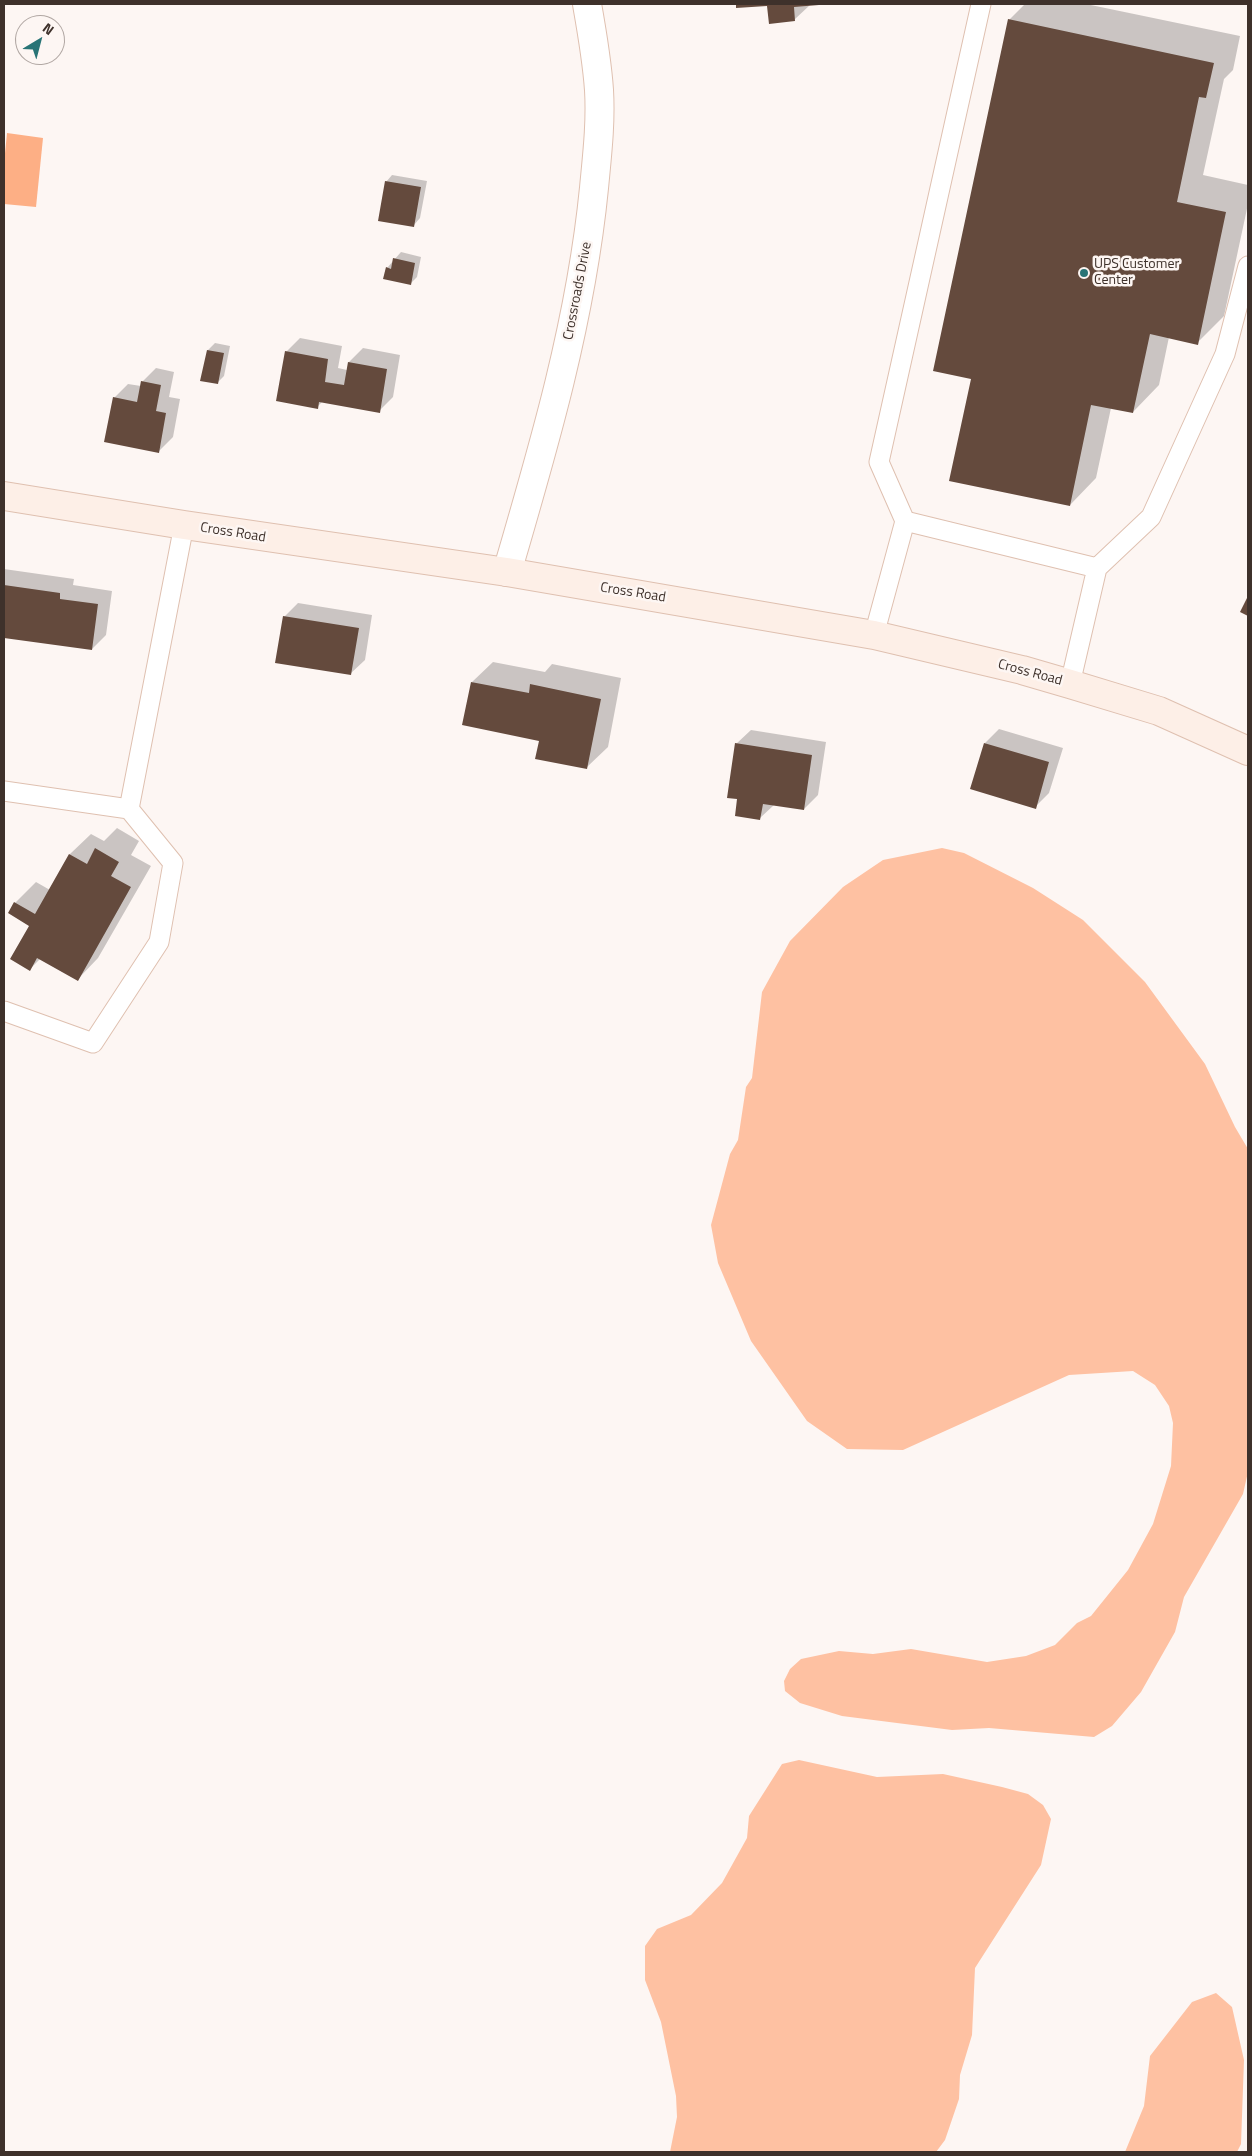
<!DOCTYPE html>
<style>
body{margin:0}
#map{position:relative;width:1252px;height:2156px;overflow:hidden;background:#fdf6f3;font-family:"Titillium Web",sans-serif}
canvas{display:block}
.frame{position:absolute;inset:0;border:5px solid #3e312b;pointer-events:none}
.north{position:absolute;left:15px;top:15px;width:50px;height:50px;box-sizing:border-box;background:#fdf6f3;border:1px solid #b1a7a3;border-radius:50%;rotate:37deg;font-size:14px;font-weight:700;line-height:20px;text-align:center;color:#3e312b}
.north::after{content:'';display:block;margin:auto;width:18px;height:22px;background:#297476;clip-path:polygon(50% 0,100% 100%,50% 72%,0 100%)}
</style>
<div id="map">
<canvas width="1252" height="2156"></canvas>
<div class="frame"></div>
<div class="north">N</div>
</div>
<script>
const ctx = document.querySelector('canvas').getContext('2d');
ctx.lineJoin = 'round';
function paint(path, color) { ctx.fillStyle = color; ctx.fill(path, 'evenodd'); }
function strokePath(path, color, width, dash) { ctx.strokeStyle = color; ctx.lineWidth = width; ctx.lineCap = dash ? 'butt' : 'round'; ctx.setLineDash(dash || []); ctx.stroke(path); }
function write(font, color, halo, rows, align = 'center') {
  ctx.font = font + ' "Titillium Web",sans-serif'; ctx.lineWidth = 5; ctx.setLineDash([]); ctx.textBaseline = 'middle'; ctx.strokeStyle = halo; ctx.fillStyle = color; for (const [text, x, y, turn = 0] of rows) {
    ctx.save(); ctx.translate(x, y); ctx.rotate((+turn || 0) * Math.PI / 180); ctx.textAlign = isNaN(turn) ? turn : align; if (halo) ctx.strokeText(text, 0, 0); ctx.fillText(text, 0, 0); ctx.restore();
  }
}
paint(new Path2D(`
 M942,848L964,853L1033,888L1083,920L1145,982L1205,1064L1235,1127L1248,1149V1472L1243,1494L1184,1597L1175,1632L1141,1692L1112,1726L1094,1737L989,1728L952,1730L842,1716L800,1703L785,1691L784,1681L790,1669L801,1659L839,1651L873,1654L911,1649L987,1662L1026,1656L1055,1645L1077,1623L1091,1616L1128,1570L1153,1524L1171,1466L1173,1423L1169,1406L1155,1385L1133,1371L1069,1375L903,1450L847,1449L807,1421L751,1341L718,1263L711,1225L730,1154L738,1140L746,1087L752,1078L762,992L790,941L843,887L883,860Z
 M799,1760L877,1777L943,1774L1002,1787L1028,1794L1043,1805L1051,1819L1041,1865L975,1968L972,2035L960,2075L959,2099L945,2140L936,2152H670L677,2117L676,2096L661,2022L645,1980V1946L657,1929L691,1915L722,1883L747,1838L749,1816L782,1764Z
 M1216,1993L1232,2007L1244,2060L1241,2144L1237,2152H1125L1144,2106L1150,2056L1192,2002Z`), '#fec1a2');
paint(new Path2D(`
 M7,133L43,138L36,207L4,204V163Z`), '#fdaf85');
paint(new Path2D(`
 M737,4H821L810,5L794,20L768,4L737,7Z
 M1025,4H1086L1240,36L1233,70L1224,79L1203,175L1248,185V204L1224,316L1197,343L1169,337L1159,385L1133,412L1111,408L1096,478L1070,505L972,378L1009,20Z
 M392,175L427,181L420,218L414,225L386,182Z
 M401,252L421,257L417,277L410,284L387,268Z
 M300,338L342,346L338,368L347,370L349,362L363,348L400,355L393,397L379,411L323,401L317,407L286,352Z
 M215,343L230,346L224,376L217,383L202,380L208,350Z
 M156,368L174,372L169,397L180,399L173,437L159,451L114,398L128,384L141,386L142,382Z
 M4,569L74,579L73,585L112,591L106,635L92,649L4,637Z
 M298,603L372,615L365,660L350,674L284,617Z
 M493,662L545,672L552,664L621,678L608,747L587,767L540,740L472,682Z
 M999,729L1063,748L1049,793L1035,807L985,743Z
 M751,730L826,742L818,795L804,809L774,805L760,818L736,744Z
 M117,828L139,841L131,855L151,866L98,958L78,979L41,958L30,969L31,925L15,903L36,882L50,890L70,854L91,834L104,841Z`), '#0003');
paint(new Path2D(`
 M736,4H819V5L794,7L795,21L769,24L767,6L736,8Z
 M1008,19L1214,63L1206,98L1199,97L1177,202L1226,212L1198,345L1150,334L1133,413L1091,405L1070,506L949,481L971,379L933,371Z
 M385,181L421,187L414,227L378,221Z
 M393,258L415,263L411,285L383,279L386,267L391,269Z
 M207,350L224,353L218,384L200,381Z
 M285,351L328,359L325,382L344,385L348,362L387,369L380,413L319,402L318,409L276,401Z
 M141,381L161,385L156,411L166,413L159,453L104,442L113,397L137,402Z
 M4,585L60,593V599L98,604L92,650L4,638Z
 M1248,596V616L1240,612Z
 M283,616L359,628L351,675L275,663Z
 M471,682L529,693L530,684L601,699L587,769L535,759L539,741L462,725Z
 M735,743L812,755L804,810L763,804L760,820L735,816L737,799L727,798Z
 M984,743L1049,762L1036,809L970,789Z
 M95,848L119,862L111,876L131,887L78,981L37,958L30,971L10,959L29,926L8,913L14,902L35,914L69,854L87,864Z`), '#644a3d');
const lane = new Path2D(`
 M905,521L1097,568
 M874,635L905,521L879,462L981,4
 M1070,684L1097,568L1151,517L1225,354L1248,266
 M4,791L129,809
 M4,1011L93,1043L159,942L173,863L129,809L184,525`);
const street = new Path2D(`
 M507,572C544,446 581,320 594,188C597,156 601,123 599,90C597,61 592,32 587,4`);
const secondary = new Path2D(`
 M4,496L184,525L507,572L874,635L1022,670L1070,684L1159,711L1248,751`);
strokePath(lane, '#dfc0b0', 21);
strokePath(street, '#dfc0b0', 30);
strokePath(secondary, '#dfc0b0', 30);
strokePath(lane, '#fff', 19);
strokePath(street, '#fff', 28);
strokePath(secondary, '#fdefe7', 28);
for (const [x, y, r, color] of [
 [1084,273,5,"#297476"]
]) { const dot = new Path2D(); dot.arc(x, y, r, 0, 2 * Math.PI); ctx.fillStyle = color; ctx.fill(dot); strokePath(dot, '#fdf6f3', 2); }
write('14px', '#3e312b', '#fdf6f3', [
 ["UPS Customer",1094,265],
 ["Center",1094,281]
], 'left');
write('14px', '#3e312b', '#fdf6f3', [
 ["Crossroads Drive",578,291,-79],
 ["Cross Road",233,533,9],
 ["Cross Road",633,593,9],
 ["Cross Road",1030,673,15]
]);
</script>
